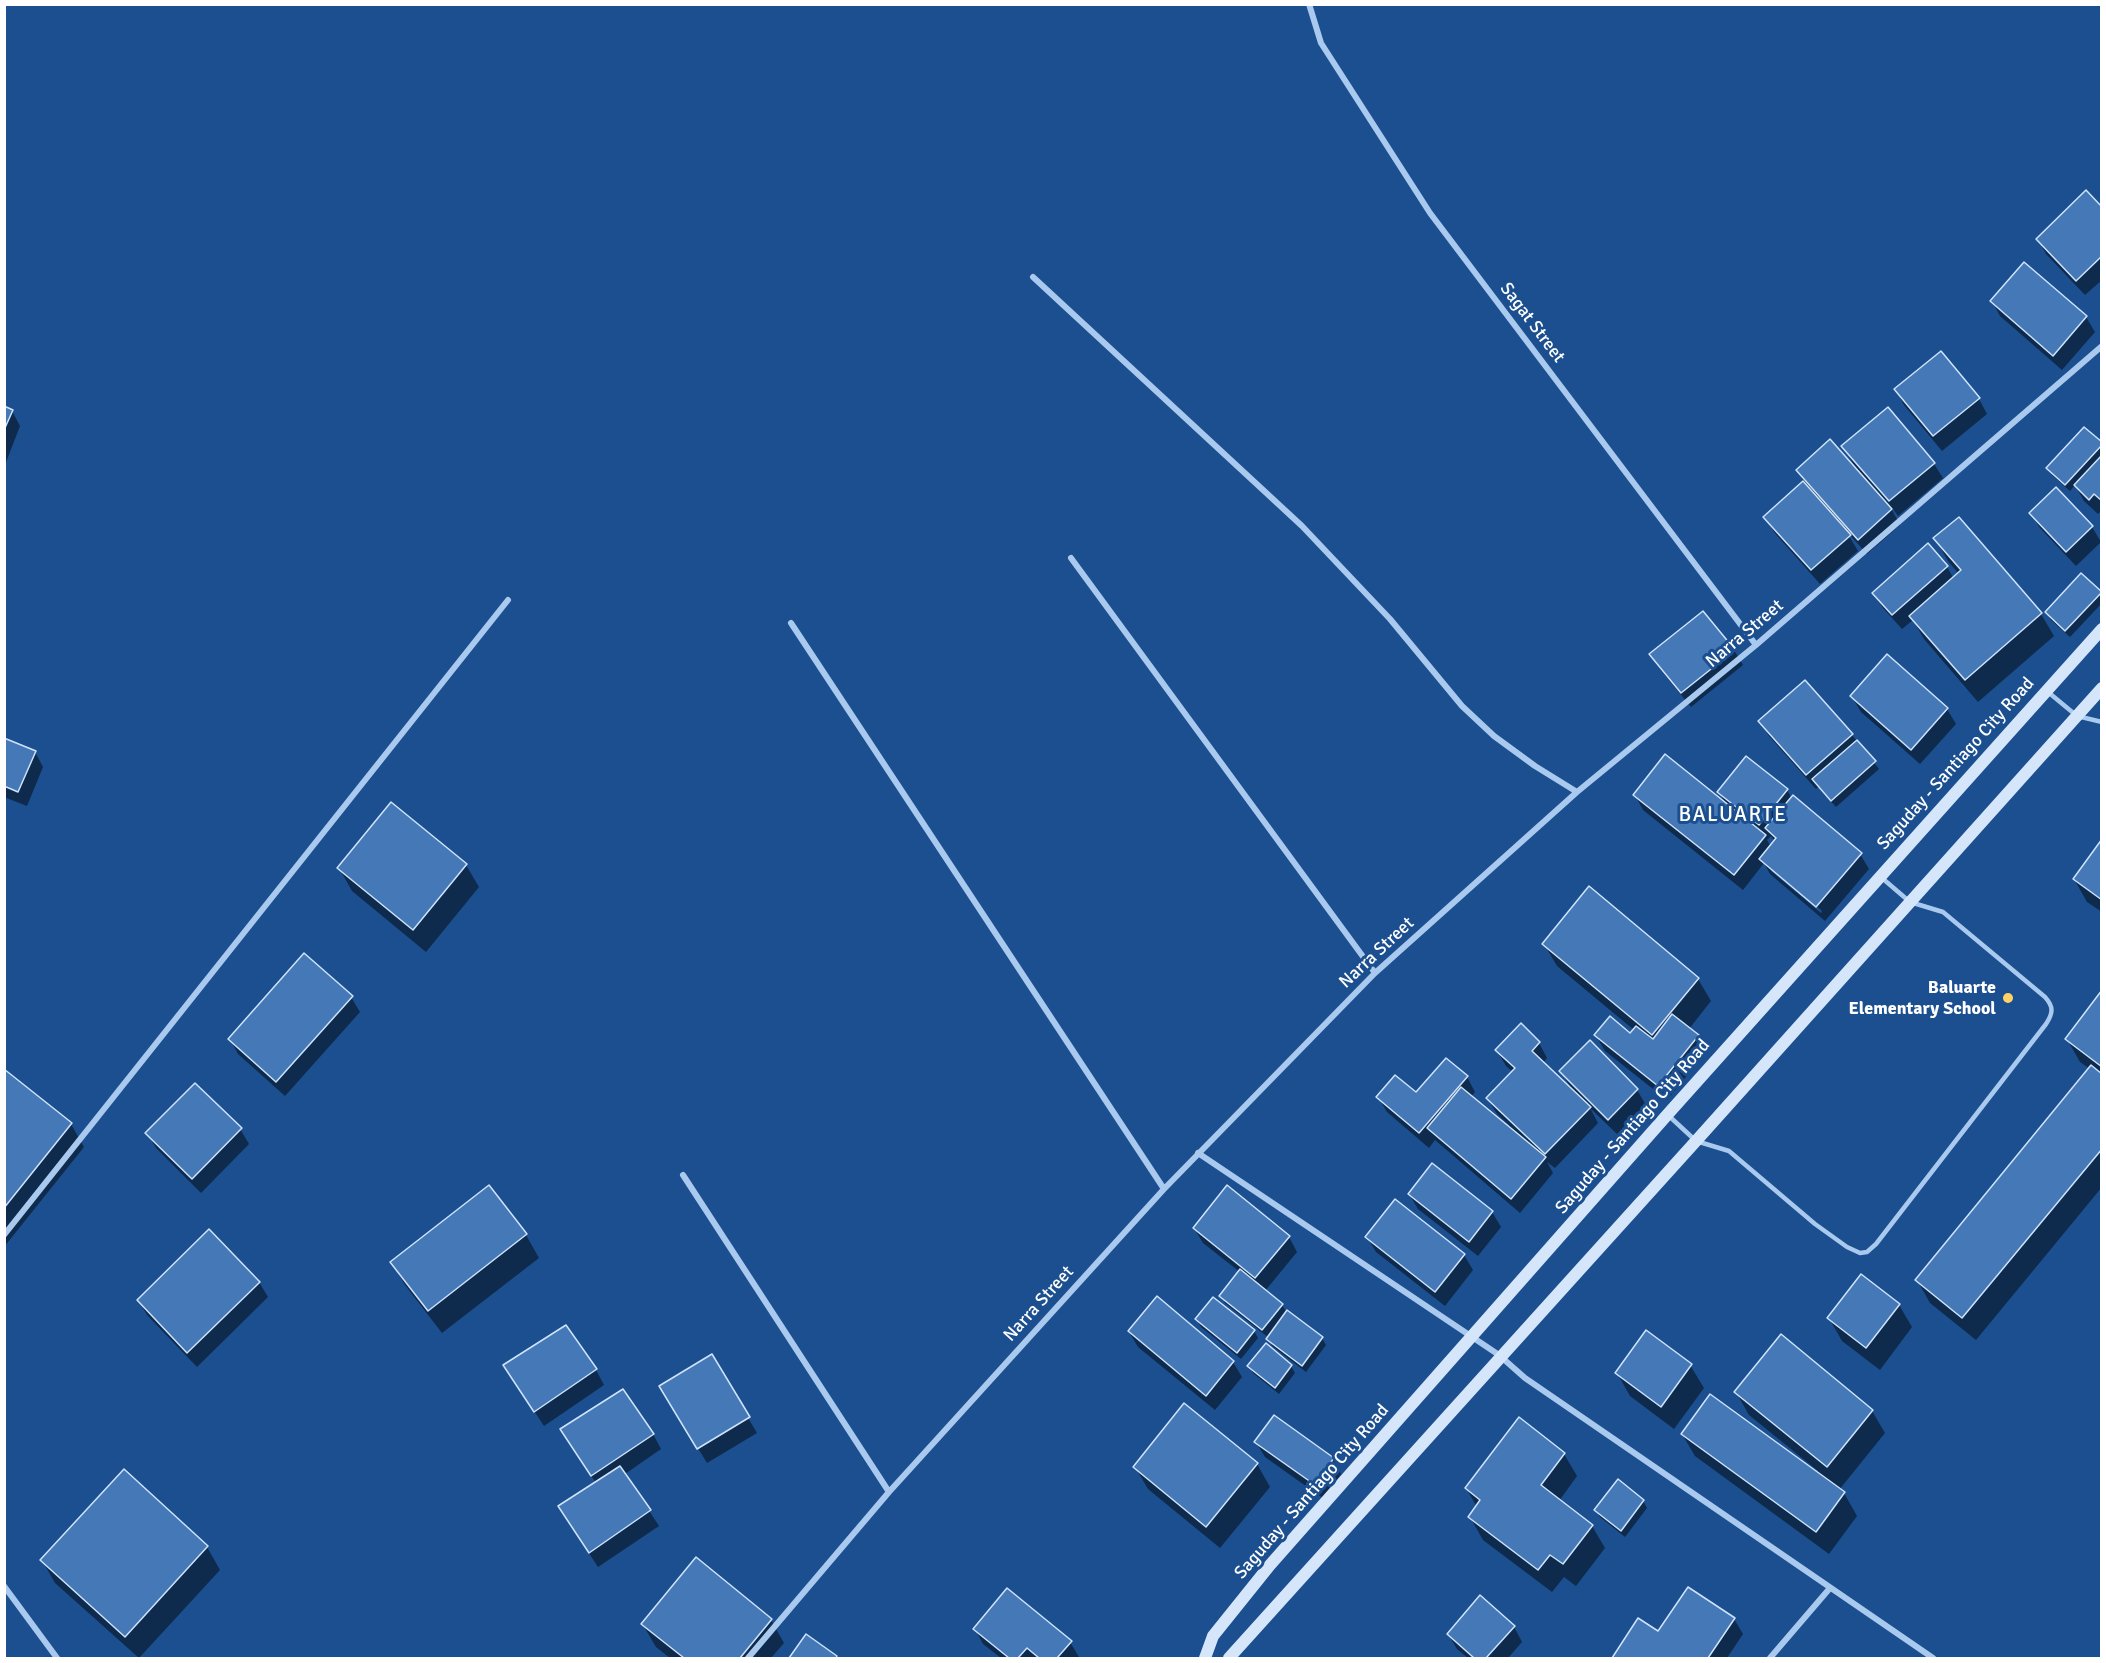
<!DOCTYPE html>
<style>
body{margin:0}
#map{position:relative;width:2106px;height:1663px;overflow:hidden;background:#1b4f8f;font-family:Signika,sans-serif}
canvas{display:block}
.frame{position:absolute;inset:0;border:6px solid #fff;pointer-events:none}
</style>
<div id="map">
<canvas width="2106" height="1663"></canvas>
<div class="frame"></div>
</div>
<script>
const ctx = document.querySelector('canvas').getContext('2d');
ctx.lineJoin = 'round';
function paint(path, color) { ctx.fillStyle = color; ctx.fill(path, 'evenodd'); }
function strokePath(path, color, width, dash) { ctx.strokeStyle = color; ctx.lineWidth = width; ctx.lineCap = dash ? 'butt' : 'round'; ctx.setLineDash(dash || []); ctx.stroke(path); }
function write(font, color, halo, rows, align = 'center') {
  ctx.font = font + ' Signika,sans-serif'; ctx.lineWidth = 6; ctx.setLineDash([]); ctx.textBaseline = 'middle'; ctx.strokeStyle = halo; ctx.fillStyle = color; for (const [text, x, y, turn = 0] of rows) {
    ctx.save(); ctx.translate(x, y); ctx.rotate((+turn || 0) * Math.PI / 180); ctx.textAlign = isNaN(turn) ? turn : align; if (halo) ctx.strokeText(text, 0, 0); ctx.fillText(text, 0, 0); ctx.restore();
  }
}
paint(new Path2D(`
 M2102,209V280L2085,295L2046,254L2038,239Z
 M2024,264L2086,317L2095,332L2062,370L2000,316L1992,301Z
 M1896,390L1979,399L1987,414L1942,451L1904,405Z
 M4,408L12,411L20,426L5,465Z
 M2102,444V510L2098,514L2084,501L2075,485L2070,491L2052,475L2048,468Z
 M1843,446L1934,464L1943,478L1898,516L1893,509L1892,510L1900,525L1867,554L1850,535L1849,536L1858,551L1820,584L1774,532L1765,517L1804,482L1798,470L1855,467Z
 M2056,490L2092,527L2101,542L2076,566L2040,528L2031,513Z
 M1935,538L2041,614L2054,636L1978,702L1924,639L1913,620L1902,629L1883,608L1874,593L1947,567L1954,579L1959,574L1948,561Z
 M2101,592L2102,603L2070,637L2051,620L2047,613Z
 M1734,650L1743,665L1691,707L1660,669L1651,654Z
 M1852,697L1947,709L1956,724L1920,764L1861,712Z
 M1760,721L1852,735L1879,769L1836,807L1818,787L1816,789L1769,736Z
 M4,740L35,752L43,767L27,806L4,797Z
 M1787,790L1792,799L1860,854L1869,869L1825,921L1770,874L1764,863L1743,890L1643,810L1635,795L1727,806L1719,792ZM1771,836L1775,842L1771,847L1767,840ZM1771,867L1822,911L1821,913L1771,871Z
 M2102,842V912L2087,902L2074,879Z
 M466,865L479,887L426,952L352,891L339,868Z
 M1544,944L1698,979L1711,1001L1689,1029L1698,1036L1707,1051L1667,1100L1605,1051L1596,1036L1630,1035L1634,1030L1557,966Z
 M2102,993V1187L1976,1340L1930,1303L1917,1280L2090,1069L2080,1062L2067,1039Z
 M351,997L360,1012L285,1096L238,1054L230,1039Z
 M1539,1043L1547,1058L1543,1063L1572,1090L1561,1071L1590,1043L1637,1090L1646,1105L1617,1134L1590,1108L1598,1123L1555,1168L1547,1162L1553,1173L1520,1213L1435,1140L1429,1148L1387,1112L1378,1097L1416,1095L1467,1077L1475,1092L1471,1097L1507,1127L1509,1125L1497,1114L1488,1099L1513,1072L1506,1066L1497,1051Z
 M4,1071L71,1124L84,1147L4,1247Z
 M240,1129L249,1144L201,1193L156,1148L147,1133Z
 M1432,1165L1492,1212L1501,1227L1478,1256L1418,1209L1409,1194Z
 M489,1187L526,1235L539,1258L442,1333L405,1285L392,1263Z
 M1194,1228L1289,1237L1297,1252L1265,1291L1282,1305L1287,1313L1322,1338L1326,1345L1306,1372L1272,1346L1269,1338L1225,1303L1221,1296L1240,1272L1203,1243Z
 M1367,1237L1464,1255L1473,1270L1445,1306L1376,1252Z
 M259,1282L268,1297L197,1367L147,1315L138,1300Z
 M1899,1305L1912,1327L1880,1370L1842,1341L1829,1318Z
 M1197,1320L1254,1331L1258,1338L1241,1359L1201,1327Z
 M1129,1332L1233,1362L1242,1377L1215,1410L1138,1347Z
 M712,1357L757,1433L707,1463L661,1387Z
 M1690,1365L1704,1388L1674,1429L1630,1396L1617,1373Z
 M1249,1366H1291L1295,1373L1279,1394L1253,1373Z
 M596,1370L604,1385L544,1426L514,1380Z
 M1736,1392L1872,1411L1885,1433L1839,1490L1844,1493L1857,1516L1829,1554L1695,1456L1682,1434L1816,1473L1818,1471L1749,1415Z
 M653,1434L661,1449L625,1474L659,1526L598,1567L568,1521L596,1483L571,1445Z
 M1256,1442L1333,1459L1341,1474L1324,1499L1265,1457Z
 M1564,1454L1577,1476L1559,1501L1592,1526L1605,1548L1576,1586L1564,1577L1552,1592L1483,1540L1470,1517L1477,1507L1466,1488Z
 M1257,1464L1270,1487L1220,1548L1148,1489L1135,1467Z
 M124,1471L207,1547L220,1570L139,1658L55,1583L42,1560Z
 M1618,1481L1643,1501L1647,1508L1625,1537L1600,1517L1596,1510Z
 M696,1559L771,1620L784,1643L771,1658H670L656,1647L643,1625Z
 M1734,1619L1743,1634L1727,1658H1614L1639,1620L1658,1634Z
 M1514,1627L1522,1642L1508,1658H1468L1457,1649L1448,1634Z
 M975,1629L1070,1642L1079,1657L1001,1658L983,1644Z
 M806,1636L836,1657L837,1658H791Z`), '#0007');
const building = new Path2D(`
 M2086,190L2102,207V256L2076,281L2036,239Z
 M2024,262L2087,316L2053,356L1990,301Z
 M1941,351L1980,398L1933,436L1894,389Z
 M4,406L13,410L4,430Z
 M1888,407L1935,463L1889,501L1841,446Z
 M2084,427L2102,442V445L2065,485L2046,468Z
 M1830,439L1892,509L1858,540L1796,470Z
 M2102,455V501L2094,494L2089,500L2074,485Z
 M1803,481L1851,535L1811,570L1763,517Z
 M2056,487L2093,526L2066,552L2029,513Z
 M1959,517L2042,613L1965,680L1909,616L1961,570L1933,538Z
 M1928,543L1948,566L1892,615L1872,593Z
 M2081,573L2102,592L2065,631L2045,612Z
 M1703,611L1735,650L1681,693L1649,654Z
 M1887,654L1948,708L1911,750L1850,696Z
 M1805,680L1853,734L1806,775L1758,721Z
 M4,738L36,751L18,792L4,786Z
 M1857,740L1876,761L1831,801L1812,779Z
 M1665,754L1766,835L1734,875L1633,795Z
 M1746,756L1788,789L1759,825L1717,792Z
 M1793,795L1862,853L1816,907L1759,859L1776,838L1765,828Z
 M391,802L467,864L413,930L337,868Z
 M2102,839V900L2073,879Z
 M1589,886L1699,978L1652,1035L1542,944Z
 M304,953L353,996L276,1082L228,1039Z
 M2102,990V1067L2065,1039Z
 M1672,1014L1699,1035L1658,1086L1594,1035L1610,1016L1630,1033L1636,1026L1653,1039Z
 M1521,1023L1540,1042L1532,1051L1591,1107L1545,1154L1486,1098L1515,1068L1495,1050Z
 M1590,1040L1638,1089L1608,1120L1559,1071Z
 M1446,1058L1468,1076L1419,1133L1376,1097L1395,1075L1416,1092Z
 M2091,1065L2102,1074V1149L1962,1318L1915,1280Z
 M4,1069L72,1123L4,1208Z
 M195,1083L242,1128L192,1179L145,1133Z
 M1461,1087L1546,1157L1511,1199L1427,1128Z
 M1432,1163L1493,1211L1469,1242L1408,1194Z
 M489,1185L527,1234L428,1311L390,1262Z
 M1227,1185L1290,1236L1255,1278L1193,1228Z
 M1395,1199L1465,1254L1435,1292L1365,1237Z
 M209,1229L260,1282L187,1353L137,1300Z
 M1240,1269L1283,1304L1262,1330L1219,1296Z
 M1861,1274L1900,1304L1866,1348L1827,1318Z
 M1157,1296L1234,1361L1206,1396L1128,1331Z
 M1213,1297L1255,1330L1237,1353L1195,1319Z
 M1287,1310L1323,1337L1302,1366L1266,1339Z
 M566,1325L597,1369L534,1412L503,1365Z
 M1646,1330L1692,1364L1661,1407L1615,1373Z
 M1781,1334L1873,1410L1827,1467L1734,1392Z
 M1266,1343L1292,1365L1275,1388L1247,1366Z
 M712,1354L750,1417L697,1449L659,1386Z
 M623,1389L654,1434L591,1476L560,1429Z
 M1710,1394L1845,1492L1816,1532L1681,1434Z
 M1184,1403L1258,1463L1206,1527L1133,1467Z
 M1274,1415L1334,1458L1315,1485L1254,1442Z
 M1519,1417L1565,1453L1541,1485L1593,1525L1563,1564L1550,1555L1538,1570L1468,1517L1480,1500L1465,1488Z
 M620,1466L651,1510L589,1553L558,1506Z
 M124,1469L208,1546L125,1637L40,1560Z
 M1618,1479L1644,1500L1621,1531L1594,1510Z
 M696,1557L772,1619L740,1658H684L641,1624Z
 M1688,1587L1735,1618L1708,1658H1612L1638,1618L1658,1631Z
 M1007,1588L1072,1641L1057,1658H1039L1027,1648L1018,1658H1009L973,1629Z
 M1480,1595L1515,1626L1486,1658H1474L1447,1634Z
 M806,1634L837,1656L836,1658H789Z`);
paint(building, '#4478b7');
strokePath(building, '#cfe3fa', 1.5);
strokePath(new Path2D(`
 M2048,692L2077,716L2102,722
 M1669,1116L1696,1141L1729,1151L1815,1224L1847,1247L1860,1253L1867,1252L1876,1244L2046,1024C2053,1013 2054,1007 2045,997L1943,912L1910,902L1882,878`), '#a9c9ee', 4.5);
strokePath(new Path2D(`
 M1309,4L1321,43L1430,213L1756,645
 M1033,277L1302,526L1390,619L1462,706L1494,736L1535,766L1577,792
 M1071,558L1375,973
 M791,623L1164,1189
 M1198,1153L1499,1355L1525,1378L1933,1658
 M683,1175L889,1492
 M4,1235L508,600
 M4,1586L57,1658
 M748,1658L889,1492L1164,1189L1375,973L1577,792L1756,645L2102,346
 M1770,1658L1830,1588`), '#a9c9ee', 6);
strokePath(new Path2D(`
 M1205,1658L1213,1636L1270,1565L1667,1115L2102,629
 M1229,1658L1696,1141L2102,688`), '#d6e6fa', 12);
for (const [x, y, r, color] of [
 [2008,998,6,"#ffd166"]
]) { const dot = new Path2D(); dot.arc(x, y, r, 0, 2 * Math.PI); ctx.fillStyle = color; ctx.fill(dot); strokePath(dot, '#1b4f8f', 2); }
write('18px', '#fff', '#1b4f8f', [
 ["Sagat Street",1532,323,53],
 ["Narra Street",1745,634,-40],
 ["Saguday - Santiago City Road",1956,764,-48],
 ["Narra Street",1377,953,-43],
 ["Saguday - Santiago City Road",1633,1127,-49],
 ["Narra Street",1039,1304,-48],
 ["Saguday - Santiago City Road",1312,1492,-49]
]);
write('bold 18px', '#fff', '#1b4f8f', [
 ["Baluarte",1996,988],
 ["Elementary School",1996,1009]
], 'right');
ctx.letterSpacing = '1.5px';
write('21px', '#fff', '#1b4f8f', [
 ["BALUARTE",1733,815]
]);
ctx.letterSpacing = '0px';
</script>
